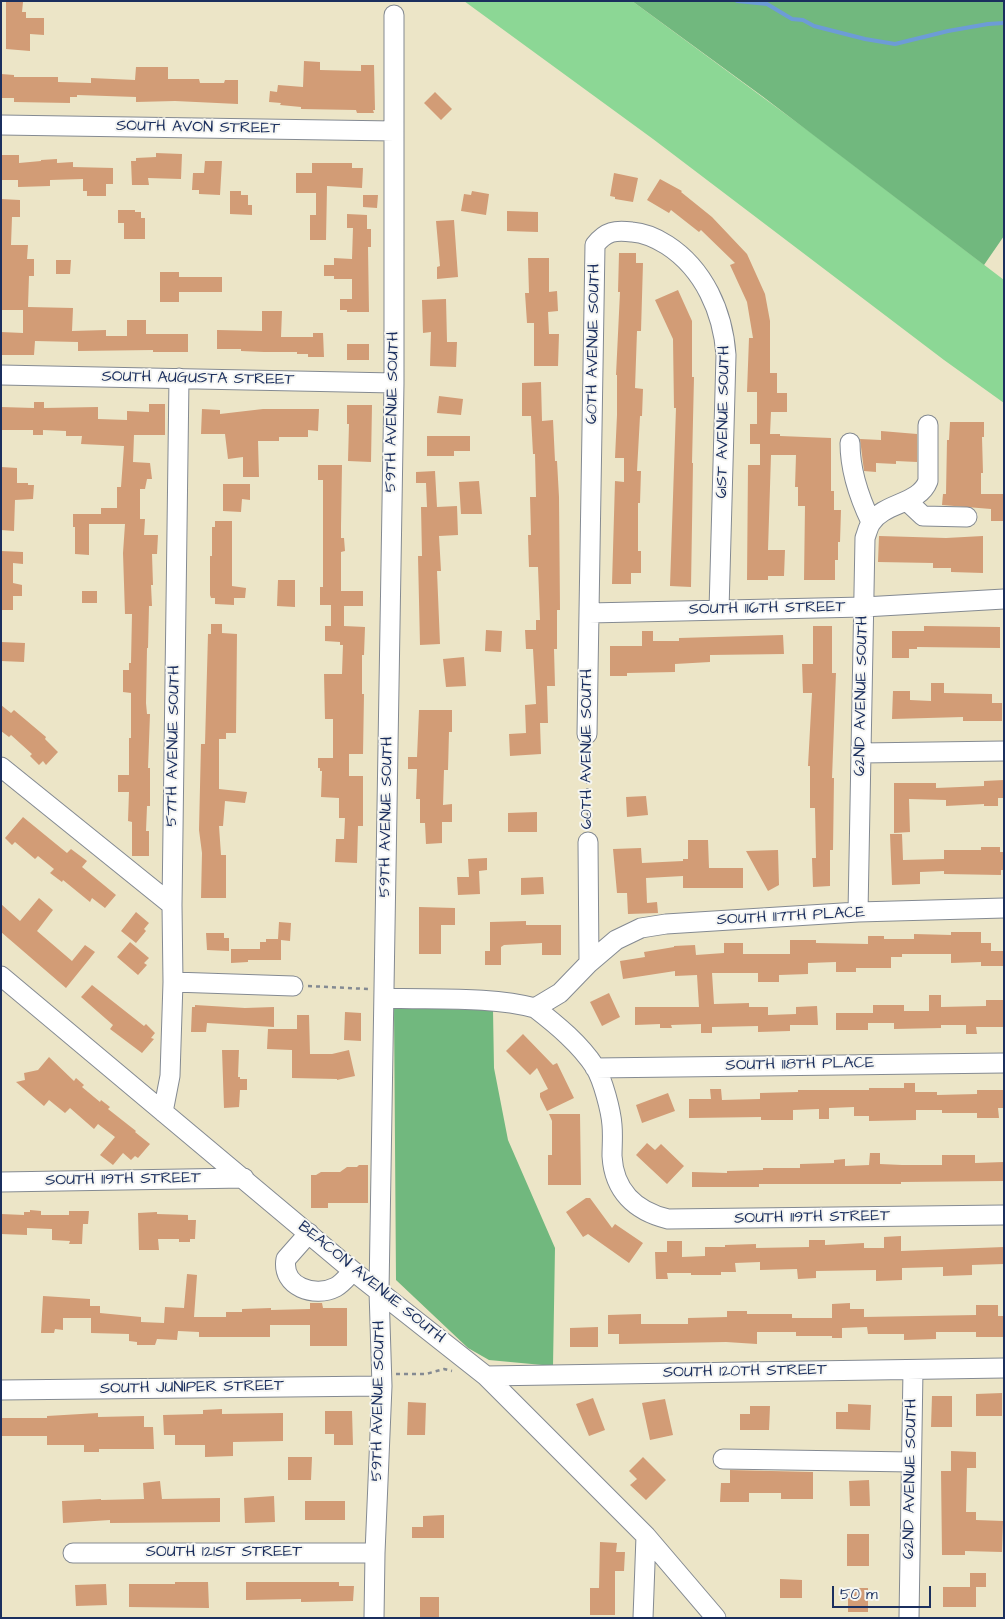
<!DOCTYPE html>
<style>
body{margin:0}
#map{position:relative;width:1005px;height:1619px;overflow:hidden;background:#ece5c7;font-family:"Architects Daughter",sans-serif}
canvas{display:block}
.frame{position:absolute;inset:0;border:2px solid #1b2f5e;pointer-events:none}
.scale{position:absolute;left:832px;top:1586px;width:99px;height:22px;box-sizing:border-box;border:2px solid #1b2f5e;border-top:0;padding-left:6px;font-size:15px;line-height:18px;white-space:nowrap;color:#1b2f5e;-webkit-text-stroke:4px #f6f6f2;paint-order:stroke}
</style>
<div id="map">
<canvas width="1005" height="1619"></canvas>
<div class="frame"></div>
<div class="scale">50 m</div>
</div>
<script>
const ctx = document.querySelector('canvas').getContext('2d');
ctx.lineJoin = 'round';
function paint(path, color) { ctx.fillStyle = color; ctx.fill(path, 'evenodd'); }
function strokePath(path, color, width, dash) { ctx.strokeStyle = color; ctx.lineWidth = width; ctx.lineCap = dash ? 'butt' : 'round'; ctx.setLineDash(dash || []); ctx.stroke(path); }
function write(font, color, halo, rows, align = 'center') {
  ctx.font = font + ' "Architects Daughter",sans-serif'; ctx.lineWidth = 4; ctx.setLineDash([]); ctx.textBaseline = 'middle'; ctx.strokeStyle = halo; ctx.fillStyle = color; for (const [text, x, y, turn = 0] of rows) {
    ctx.save(); ctx.translate(x, y); ctx.rotate((+turn || 0) * Math.PI / 180); ctx.textAlign = isNaN(turn) ? turn : align; if (halo) ctx.strokeText(text, 0, 0); ctx.fillText(text, 0, 0); ctx.restore();
  }
}
paint(new Path2D(`
 M464,1H632L814,135L1004,280V403L944,360L653,139Z`), '#8cd795');
paint(new Path2D(`
 M632,1H1004V236L984,265L762,96Z
 M394,1008L493,1010L494,1068L508,1140L555,1248L553,1366L489,1360L468,1348L396,1280Z`), '#71b87e');
strokePath(new Path2D(`
 M737,1L767,4L792,19L803,20L814,26L865,39L895,44L948,31L988,24L1004,23`), '#6d9cd6', 4);
paint(new Path2D(`
 M6,1L23,2L22,12H26V18H44V35L30,34V51L6,49Z
 M304,61L320,62V70L361,71V65H374L375,110H373L374,113H357L356,110L301,109V107L280,105L281,103L269,102L270,91L277,92L278,85L303,87Z
 M136,67H168V79H199L200,83H224L225,80H238V104L175,101L136,102V97L77,95V97H70V103L14,102V98H1V74L14,75V77H58V82L91,83V78L135,80Z
 M435,92L452,109L441,120L424,103Z
 M156,153L182,154L181,179L148,178L149,185H132L131,161H136V158L156,157Z
 M2,155H19V163L41,161V160L57,159V163L73,162V167L113,168V184H106V196H87V191H83V179L50,180V186L18,187V180H1Z
 M205,161H222L220,195L199,194V190H192L193,173H204Z
 M312,163H352V168H363L362,188L327,186L326,240H310V215H316V193H296V173H312Z
 M614,173L638,178L633,202L615,199V197L610,196Z
 M660,179L682,191L681,192L712,217L747,254L765,294L770,321V373H777V393H787V412H771L770,434H780V436L831,438V491H834V510H841L840,542H838V560H835V580H804L805,506H798V487H795L796,455H771L768,550H785L784,576H768V580H747L748,465H760V444H750V424H757V392H747L749,338H753L747,302L730,265L735,263L701,230L699,232L671,210L669,213L647,200Z
 M230,191H241V195H248V205H252V215L230,214Z
 M472,191L489,194L486,215L461,211L464,194L471,195Z
 M363,195H378L377,208L363,207Z
 M1,199L20,200V217H12L11,245H28L27,259H34V276H29L28,307L73,308L72,331L106,330V336H127V320H146V334H188V352H153V350L78,351V342L35,341L34,355H1V332L23,333V310H1Z
 M118,210H135V212H141V218H145V239H124V223H118Z
 M507,211L538,212V232L507,231Z
 M347,214L367,215V229H371V247H368L369,312H347V310H340V299H352V279H334V276H324V265H334V258L352,259L353,228H347Z
 M454,220L458,277L437,279V267L440,266L436,221Z
 M619,253H636V263H643L641,331H637L635,388L643,389L642,416H640L637,471H641L640,503H638V551H641V573H631V584H612L615,481L624,482V458H615L617,415V375H616L620,292H618Z
 M528,258H549V292L557,291L558,311L548,312L549,334H559L558,366H534V323H527L525,293H529Z
 M56,260H71L70,274H56Z
 M160,272H179V277H222V292H179V302H160Z
 M678,290L692,321V377H694L692,463H693L691,587L670,586L676,408H674L673,339L655,300Z
 M446,299L447,342H457L456,367L430,366L431,332L423,333L422,300Z
 M262,311H282L281,337H313V333H323L324,357H308V354H297V352H264L241,351V349H217V330L262,331Z
 M347,344H369V360H347Z
 M541,382L542,421L553,420L555,461H557L559,497L560,610H557V649H554L555,686H547L548,723H540L541,754L510,756L509,734L526,733L525,705L536,704L533,649H526L525,630H536V620H540L538,567H529L528,535H531L530,497H536L535,454H533L531,416H522V383Z
 M439,396L463,399L461,415L437,413Z
 M34,402H44V408L98,407V419L127,420V411L149,412V404H165V435H134L133,462L150,463L152,479H147L145,489H140V519H145L144,535H158L157,554H152L153,585H151L152,606H149L148,648H147L146,703L147,714H150L148,768H150V806H147L146,831H149V856H132V822L128,821L129,792H118V775H129V738H131V693L123,692V670H129V663H131L132,614H125L123,553L125,524H89V555L75,554V527H73V514H101V508H117V487H121L124,446L81,444L82,436H66V431L43,430V435H33V430H1V407L34,408Z
 M347,405H372L371,462L348,461L349,424H347Z
 M202,409L220,410V414L263,409H319L318,431L308,430V437H279V441H258L259,477H243V457L228,459L225,434H201Z
 M950,422H984V437H982L983,473H981V494H1004V521H991V509L942,505L943,494H946L947,440H949Z
 M881,431L917,434V462L896,461V464L876,463V472L864,471L860,439L881,440Z
 M427,436H470V451H454V456H427Z
 M318,465H342L341,526V538H344L345,551L341,552V591H363V606H344V626L365,627L364,655H362V694H364L363,754H349V776H363V826H358L357,863L335,862L336,839H344L345,818H339V798L321,797L322,771H320V768H318V758H333V719H325L324,674H342L343,645H340V642L325,641V626H331V605H320V587H323V480H318Z
 M1,467L17,468V483H28V485H34L33,499L15,500L14,531L1,530Z
 M435,471L437,507L457,506L458,535L439,536L441,571H437L440,644L420,645L418,556H422L421,507H427L426,483H416V472Z
 M479,481L482,514H461L459,482Z
 M223,484H250V500L242,499L241,512L223,511Z
 M215,521H232V586L246,588L245,598H234V605L215,604V598H211L210,595V556H212V527H215Z
 M879,536L946,538L983,536V573L951,572V568H933V563L878,562Z
 M1,551L23,552V564L13,563V583L22,585V596H13V610H1Z
 M278,580H295V607L277,606Z
 M82,591H97V603H82Z
 M211,624H222V633L237,634L236,733H226V739H219V789L247,792L245,803L225,801L223,826H219L221,855H226V898H201L202,853L199,830L201,744H205L208,634H211Z
 M813,626H832V673H836L832,778H834L833,850H830V886L813,887L812,858H816L815,808H810V766H808L812,693H803L802,664H813Z
 M924,626L1000,627V648L917,647V649H909V658H892V631H924Z
 M486,630L502,631L501,652L485,651Z
 M642,631H653V641H679V638L783,635L784,654L710,655V662L675,664V672L627,673V676H610V646H642Z
 M1,642L25,643L24,662L1,661Z
 M464,657L466,686L446,687L443,659Z
 M931,683H944V693L992,694V703H1002V721H963V717L892,719L893,691H910V700L931,701Z
 M1,705L11,713L14,710L46,737L45,739L58,752L46,765L43,761L39,765L30,756L32,754L11,735L9,737L1,731Z
 M419,710H452V732H449L448,770H444L443,805L452,804V822H442V843L426,844L425,823H420V799H416L417,769H408V757H417Z
 M1004,780V798H998V806H984V804L946,806V800L909,799L910,832L894,833V783H936V788L984,786V781Z
 M646,796L648,815L627,817L626,797Z
 M537,812V832H508V813Z
 M23,817L67,853L71,849L87,861L82,867L116,895L105,908L92,898L90,902L63,880L62,882L50,873L54,869L38,856L35,859L15,842L12,845L5,838Z
 M890,834H902L903,860L944,859V850H981V847H1000V852H1004V870H1001V875L944,874V871L920,872V884L892,885Z
 M688,840H708L709,868H743V888H683V876L646,878L647,903L657,902L658,913L628,914L627,893H617L613,849L641,848L642,863L683,861V859H688Z
 M778,850L779,885L768,891L746,851Z
 M487,858V870L479,871L480,894L458,895L457,877H469L468,859Z
 M543,877L544,894L521,895V878Z
 M39,898L53,910L37,931L72,961L85,945L95,952L66,988L1,932V904L20,921Z
 M419,907L455,908V925H441V954H419Z
 M136,912L149,923L144,929L146,931L136,943L121,931Z
 M526,921V925H561V955H542V943L504,945L501,947V965H485V951H490V922Z
 M279,922L291,923L290,941L281,940V960H248V962L231,963V949H260V942H266V939H278Z
 M951,932H981V943H991V951H1004V966H981V962L951,963V954H902V957H891V968H856V972H836V962L808,963V974L779,975V982H758V973H712L714,1004L749,1003V1007H768V1015L796,1014V1007L817,1006L818,1025H790V1031L758,1032V1026L712,1027V1033H701V1024L671,1025L672,1028H660V1024L635,1025V1007H699L697,975L675,976V971L623,979L620,961L645,957L644,952L674,947V946L695,945L696,955L724,953V943H743V954H790V940H816V943L868,944V936H884V939H914V934L951,935Z
 M206,933H224V938H229V951L207,950Z
 M130,942L149,958L144,963L147,965L138,975L117,957Z
 M92,985L144,1026L146,1024L155,1033L151,1038L154,1039L142,1053L110,1029L113,1025L81,997Z
 M609,993L620,1017L602,1026L590,1002Z
 M929,995H941V1007L986,1006V1000H1004V1027H976L977,1034H966V1025H941V1028L894,1029V1023H868V1030H836V1013H873V1005H904V1011H929Z
 M195,1005L245,1008L274,1007V1027L207,1023L206,1032H191L192,1007H195Z
 M345,1012L361,1013V1041L344,1040Z
 M297,1015H309L310,1054H332L349,1050L355,1076L337,1080V1079L292,1078V1050L267,1049L268,1029H297Z
 M523,1034L553,1065L557,1063L574,1098L547,1111L540,1097V1093L548,1089L537,1068L530,1075L506,1051Z
 M222,1050H239L238,1077H240V1079H247V1090H240L239,1107L224,1108Z
 M49,1057L74,1081L76,1078L84,1085L82,1087L100,1102L101,1100L110,1107L108,1109L136,1131L135,1132L150,1144L138,1158L135,1156L131,1160L123,1153L113,1165L100,1155L115,1137L98,1124L94,1129L70,1108L65,1113L49,1100L44,1106L16,1082L25,1080L24,1073L38,1070Z
 M904,1083H915V1092H937V1095L977,1094V1090H1004V1108H998L999,1118H977V1113H942V1110H916V1120L869,1121V1116H854V1107L829,1108V1119H819V1109L793,1110V1120H761V1117L689,1118V1099H711L710,1089H721L722,1100L760,1099V1093L798,1092V1090H869V1088H904Z
 M668,1093L675,1111L642,1123L636,1105Z
 M549,1114H580L581,1185H548V1155H552V1121Z
 M647,1143L655,1150L661,1144L684,1166L667,1184L636,1155Z
 M870,1153H880V1164L902,1165H942V1155H975V1163L1004,1162V1181L901,1182V1184H759V1187H692V1172L727,1173V1171L763,1170V1168H800V1164L834,1163V1160L845,1159V1166L869,1165Z
 M359,1165H368V1203H328V1208H311V1175H316L321,1172H340L347,1167H357Z
 M586,1198H590L612,1228L615,1224L643,1243L629,1263L588,1234L583,1237L566,1212Z
 M30,1210L41,1211V1215H69V1211H89L88,1224H83L82,1244H69L70,1241L52,1240V1229L27,1228V1235L1,1234V1214L24,1215V1212H30Z
 M157,1212V1214L188,1215V1220H196L195,1239H190V1242H179V1239H158L159,1250H139L138,1213Z
 M901,1236V1251L1004,1247V1264L972,1265V1275L943,1276V1267L902,1268V1280L876,1281V1270L816,1271V1278L798,1279L797,1269L760,1270V1262L735,1263L736,1272H721V1275H691V1273H667L668,1279H656L655,1252H667V1241H682V1257L705,1256V1247H725V1245L756,1244V1248L809,1247V1240H825V1245L864,1243V1248H884V1237Z
 M187,1274L197,1275L194,1317H226V1312H242V1309L271,1308V1310L310,1309V1303H322L323,1308H347V1346H310V1325H270V1337H199V1332L178,1331L177,1340L157,1339L155,1345H137V1342L129,1341V1334L91,1333V1318H63V1330L55,1329L54,1333H41L43,1296L90,1299V1306H100V1313L141,1317V1322L164,1323L165,1307L184,1308Z
 M850,1303V1309H864V1317L976,1315V1305H998V1316H1004V1337H976V1332H936V1339L904,1340V1334H868L867,1327L842,1328V1338H832V1336H796V1332H757V1344L726,1342L619,1344V1334H608V1315L641,1314V1324H688V1318L727,1317V1311H747V1314H792V1318H832V1304Z
 M598,1327V1347H570V1328Z
 M1002,1393V1416H976V1394Z
 M932,1396H952V1427H931Z
 M593,1398L605,1430L589,1436L576,1404Z
 M665,1399L673,1435L650,1440L642,1403Z
 M408,1402L426,1403L425,1435H407Z
 M848,1404L871,1405L870,1430L836,1429V1412H848Z
 M750,1406H770L769,1430H740V1414H750Z
 M222,1409V1414L283,1413V1441L233,1442V1456L205,1457V1445H175V1435H164L163,1415L203,1414V1410Z
 M325,1411H352L353,1445H334V1434H325Z
 M98,1413V1417L144,1416V1427H153L154,1449H99V1452H84V1445H47V1436H1V1418H47V1416Z
 M951,1451L976,1452V1468H967L966,1512H976V1520L1003,1521L1002,1552L965,1551V1555H942L941,1471H951Z
 M288,1457H312L311,1480H288Z
 M643,1457L666,1480L646,1500L630,1485L637,1479L629,1471Z
 M730,1470L813,1472V1499H781V1493H749V1502H720L721,1483H730Z
 M869,1480L870,1506H850L849,1481Z
 M160,1481L162,1499L220,1498V1522L110,1523V1520L63,1523L62,1501L101,1499V1500L144,1499L143,1483Z
 M274,1496L275,1522L245,1523L244,1498Z
 M305,1501H345V1520H305Z
 M444,1515V1538H412V1527H423V1516Z
 M847,1534H869V1566H847Z
 M600,1542L617,1543L616,1552H625L624,1571H615V1615H590V1588H599Z
 M970,1573H986V1587H970Z
 M780,1579L802,1580V1598H780Z
 M175,1582H208L209,1608L129,1607V1584H175Z
 M246,1582H339V1586H354L353,1601L301,1602V1599L246,1600Z
 M106,1584L107,1605L76,1606L75,1585Z
 M943,1587H976V1607H943Z
 M848,1588H868V1612H848Z
 M420,1597H439V1618H420Z`), '#d29c76');
const minor = new Path2D(`
 M1,125L394,131
 M1,375L394,383
 M850,443C850,471 859,497 871,522
 M907,501L923,516L967,517
 M589,613L864,607L1004,599
 M587,734L595,245C606,231 615,230 632,232C646,233 656,238 667,245C704,269 723,312 726,355L719,610
 M861,753L1004,751
 M1,767L172,905
 M588,842L589,963L560,993L535,1008C557,1025 580,1044 595,1067C603,1080 611,1111 612,1125C613,1136 612,1146 612,1156C614,1191 635,1211 668,1219L1004,1215
 M858,912L865,538C867,533 868,527 871,523C884,502 919,505 928,481V425
 M589,963L616,940L641,928L666,924L858,912L1004,908
 M1,976L353,1271L486,1376L646,1536L716,1618
 M173,982L293,986
 M384,998C432,1000 491,996 535,1008
 M595,1068L1004,1063
 M163,1112L170,1076L173,982L172,905L179,378
 M1,1182L244,1178
 M309,1233L286,1259C281,1287 315,1298 336,1287C343,1283 348,1276 353,1271
 M486,1376L1004,1368
 M1,1390L382,1386
 M723,1459L911,1462
 M73,1553H375
 M374,1618L375,1553L382,1386L379,1291L394,383V15
 M643,1618L646,1536
 M909,1618L913,1370`);
strokePath(minor, '#848a92', 21);
strokePath(new Path2D(`
 M587,748L588,828
 M308,986L368,989
 M396,1374H426L444,1369L452,1371`), '#848a92', 2.5, [4, 4]);
strokePath(minor, '#fff', 19);
write('16px', '#1b2f5e', '#f6f6f2', [
 ["SOUTH AVON STREET",198,128,1],
 ["60TH AVENUE SOUTH",594,344,-89],
 ["SOUTH AUGUSTA STREET",198,379,1],
 ["59TH AVENUE SOUTH",393,412,-89],
 ["61ST AVENUE SOUTH",724,422,-89],
 ["SOUTH 116TH STREET",767,609,-1],
 ["62ND AVENUE SOUTH",862,696,-89],
 ["57TH AVENUE SOUTH",174,746,-89],
 ["60TH AVENUE SOUTH",588,749,-90],
 ["59TH AVENUE SOUTH",387,817,-89],
 ["SOUTH 117TH PLACE",791,917,-3],
 ["SOUTH 118TH PLACE",800,1065,-1],
 ["SOUTH 119TH STREET",123,1180,-1],
 ["SOUTH 119TH STREET",812,1218,-1],
 ["BEACON AVENUE SOUTH",371,1283,39],
 ["SOUTH 120TH STREET",745,1372,-1],
 ["SOUTH JUNIPER STREET",192,1388,-1],
 ["59TH AVENUE SOUTH",379,1401,-89],
 ["62ND AVENUE SOUTH",911,1479,-89],
 ["SOUTH 121ST STREET",224,1553]
]);
</script>
